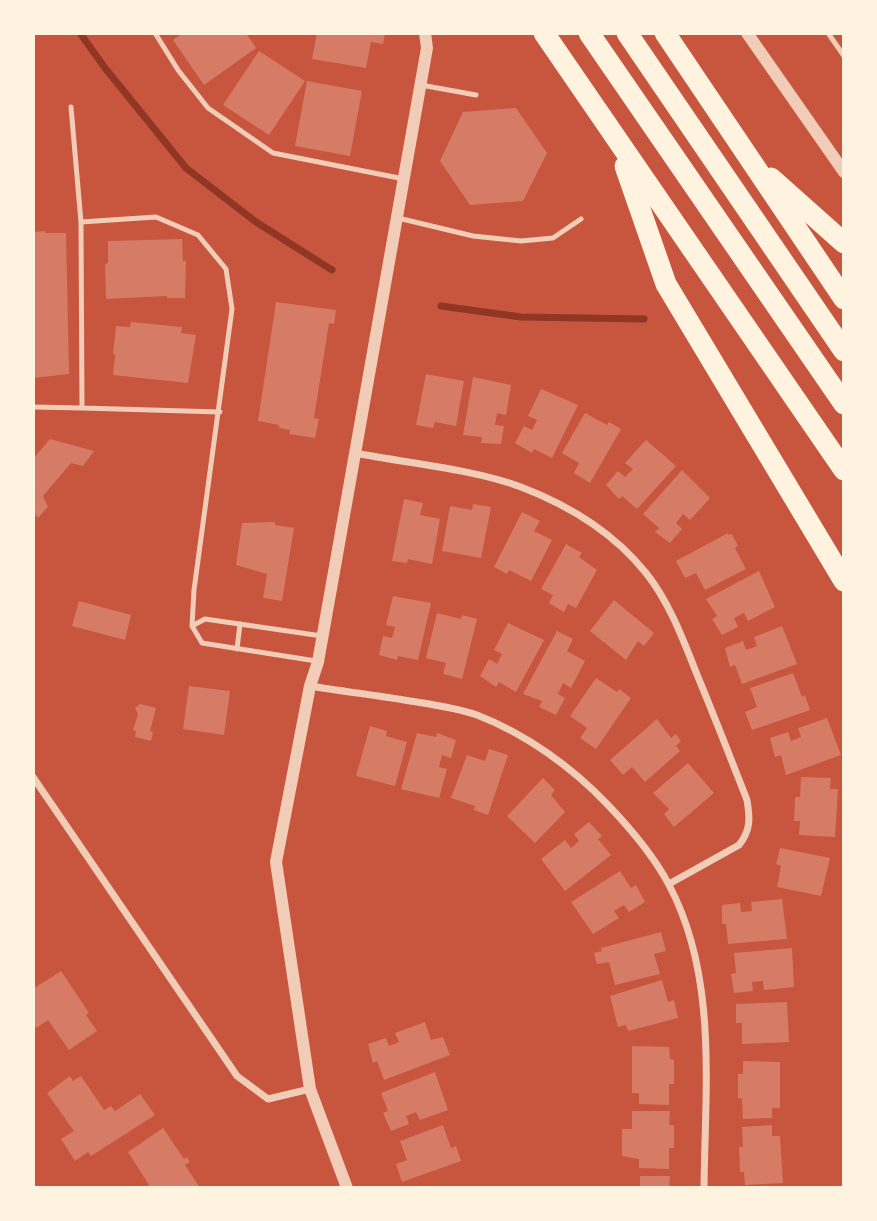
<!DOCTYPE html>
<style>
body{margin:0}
#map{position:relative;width:877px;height:1221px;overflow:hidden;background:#c8553d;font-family:Ubuntu,sans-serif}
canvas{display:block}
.frame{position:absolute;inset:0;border:35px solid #fff3e0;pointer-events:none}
</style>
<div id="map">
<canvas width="877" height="1221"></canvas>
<div class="frame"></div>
</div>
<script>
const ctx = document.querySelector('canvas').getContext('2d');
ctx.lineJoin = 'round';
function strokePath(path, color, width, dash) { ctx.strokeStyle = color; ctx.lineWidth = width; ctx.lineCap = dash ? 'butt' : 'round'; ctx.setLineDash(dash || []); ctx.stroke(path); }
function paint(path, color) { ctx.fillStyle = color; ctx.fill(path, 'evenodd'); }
strokePath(new Path2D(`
 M80,33L105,68L186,168L256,222L332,270
 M441,306L521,317L644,319`), '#8f3625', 7);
paint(new Path2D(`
 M183,33H246L256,48L204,85L173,40Z
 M317,33H385L383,44L371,42L366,68L312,59Z
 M259,51L305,81L269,135L223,105Z
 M307,81L362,91L350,156L295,146Z
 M516,108L547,153L523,201L470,205L440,161L463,112Z
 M45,231V233H66L69,374L33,378V232Z
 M182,239L183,261H186L185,298H167V296L106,299L105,264L108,263V241Z
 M276,302L336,310L334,324L329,323L314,418L319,419L315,438L289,434L290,430L279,428V425L258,421Z
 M131,322L182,327L181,333L196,335L188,383L113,375L115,355L113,354L116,326L130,327Z
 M426,374L464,381L456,426L435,422L433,428L416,425Z
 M473,377L511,385L506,415L497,413L495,425L504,426L501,444L481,443L482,437L463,435Z
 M541,389L578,405L552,458L534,449L532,453L515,443L524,426L532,430L537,420L528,416Z
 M585,413L607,425L609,422L621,429L590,483L574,473L579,463L562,453Z
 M50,439L94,451L83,466L71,463L43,496L48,507L38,518L33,511V459Z
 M646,440L676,466L637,509L622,496L619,499L606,485L618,471L625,477L633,469L625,463Z
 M682,470L710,498L690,520L683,514L676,523L682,529L670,543L655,532L659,528L643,514Z
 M404,499L423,503L420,515L440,519L432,564L408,559L407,563L392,561Z
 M473,504L491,507L481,558L442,551L450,506L472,510Z
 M522,512L540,521L534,531L552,540L531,581L509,570L507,574L494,567Z
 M275,522V525L294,528L282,601L263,598L267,574L236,565L242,523Z
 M728,533V535L732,534L738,546L735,548L746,569L705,590L696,573L685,578L676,561Z
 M566,544L582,553L579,557L597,570L576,608L568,604L564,612L549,603L553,595L541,589Z
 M759,571L775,607L748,621L744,613L734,618L738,627L722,635L712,619L717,616L706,599Z
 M393,596L431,603L418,660L398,656L397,660L379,655L383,636L392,638L395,627L386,625Z
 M614,600L654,633L644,646L638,641L626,660L590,631Z
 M79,601L131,615L125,640L72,626Z
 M437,613L461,619L462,615L477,619L462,679L443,674L446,663L426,658Z
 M508,623L544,640L516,692L499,682L496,687L480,676L489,659L497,664L502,654L494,650Z
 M782,626L797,664L742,684L735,665L730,667L725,648L743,641L746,650L757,646L754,637Z
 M557,631L573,639L567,651L585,661L571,688L563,683L558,694L565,698L556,715L539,707L542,701L523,694Z
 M793,673L802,697L805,695L810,710L752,730L745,712L757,707L750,688Z
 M596,678L617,692L619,689L631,698L596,749L580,738L587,728L570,716Z
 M189,686L230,691L224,735L183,729Z
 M140,704L156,708L150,731L153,732L151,741L135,737L136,731L133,730L138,714L135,708Z
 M827,718L841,755L786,775L781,755L775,757L770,738L788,732L791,741L801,737L798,728Z
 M657,719L671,738L676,734L681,741L676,746L680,751L645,782L632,767L623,775L610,760Z
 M370,726L387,731L386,736L407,742L395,786L356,776Z
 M417,733L436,737L437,733L456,740L451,758L442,755L439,767L447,769L439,798L401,789Z
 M489,749L508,755L488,815L474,810L475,806L451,798L467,755L485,761Z
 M688,763L714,793L674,827L664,814L669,809L653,793Z
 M801,777L831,778L830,789H838L835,837L799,835L800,821H794L795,797H800Z
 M543,778L555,790L551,795L565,812L535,843L507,816Z
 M589,822L602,836L598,839L611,855L565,891L541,859L565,840L571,848L579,841L574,834Z
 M780,848L830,858L821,896L777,887L781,866L776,864Z
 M620,871L631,888L636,885L645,902L629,912L624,905L614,911L619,918L593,934L571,902Z
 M782,899L787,939L728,944L726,924H722V905L740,903L741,912L752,911L751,902Z
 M661,932L666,951L654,954L660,974L615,985L609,962L597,964L594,953L602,951L601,948Z
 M792,948L794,987L764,990L763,981L752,982L753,991L734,993L731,974L736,973L734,953Z
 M61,971L89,1013L86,1015L97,1031L69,1050L48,1020L36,1028L33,1023V989Z
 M662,980L668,1002L674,1000L678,1018L628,1031L626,1025L618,1027L610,996Z
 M787,1002L789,1042L742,1044V1023H736V1004Z
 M425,1022L431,1040L443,1037L450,1055L384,1080L377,1061L373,1063L368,1044L386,1038L389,1046L399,1042L395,1033Z
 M632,1046L669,1047L670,1059L674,1060V1084H669V1105L639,1104V1093H632Z
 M743,1061L780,1062V1108H772V1118L743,1119L742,1099L738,1098V1074H743Z
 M435,1072L448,1110L420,1120L416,1112L406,1116L409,1124L391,1131L383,1113L388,1111L381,1093Z
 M70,1076L73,1081L81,1076L104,1110L111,1106L115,1111L140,1094L155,1115L91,1156L88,1152L75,1161L61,1139L74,1131L47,1093Z
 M632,1111H670L669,1125H674V1148H669V1169L639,1168V1159L622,1156V1129H632Z
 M443,1125L451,1148L456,1146L461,1161L402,1182L396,1164L407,1160L400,1141Z
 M772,1125V1136H780L783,1183L745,1185L744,1172H740L739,1147H743L742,1127Z
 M163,1128L184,1159L187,1157L190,1162L185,1165L200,1188H145L149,1185L128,1152Z
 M640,1176H670L669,1188H640Z`), '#d67c66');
strokePath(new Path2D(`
 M155,33L178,70L208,108L273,153L404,179
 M828,33L844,56
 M421,85L476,95
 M71,107L81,222
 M398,218L473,236L521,241L553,238L581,219
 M33,407L82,408
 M220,412L82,408L81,222L156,217L198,235L226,269L232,309L194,590L192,626L202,643L316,661
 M192,626L205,619L322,636
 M237,649L240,624`), '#f1ccb7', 5);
strokePath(new Path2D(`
 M355,453C406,463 473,469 521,487C568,505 614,533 646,573C670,603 684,642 698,677C715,718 731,759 747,800C750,818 751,830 739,845L669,884
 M310,686C341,691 373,695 404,700C428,704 454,707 477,715C526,734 572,767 608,805C629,827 655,858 669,885C718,977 705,1088 704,1188
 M33,777L237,1076L268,1099L310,1089`), '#f1ccb7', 7);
strokePath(new Path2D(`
 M747,33L844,172
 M347,1188L310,1089L276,862L310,686L318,662L427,48L425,33`), '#f1ccb7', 12);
strokePath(new Path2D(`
 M544,33L844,470
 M589,33L844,404
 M627,33L844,351
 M665,33L844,299
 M625,166L666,284L844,581
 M771,178L844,243`), '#fff3e0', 21);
</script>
